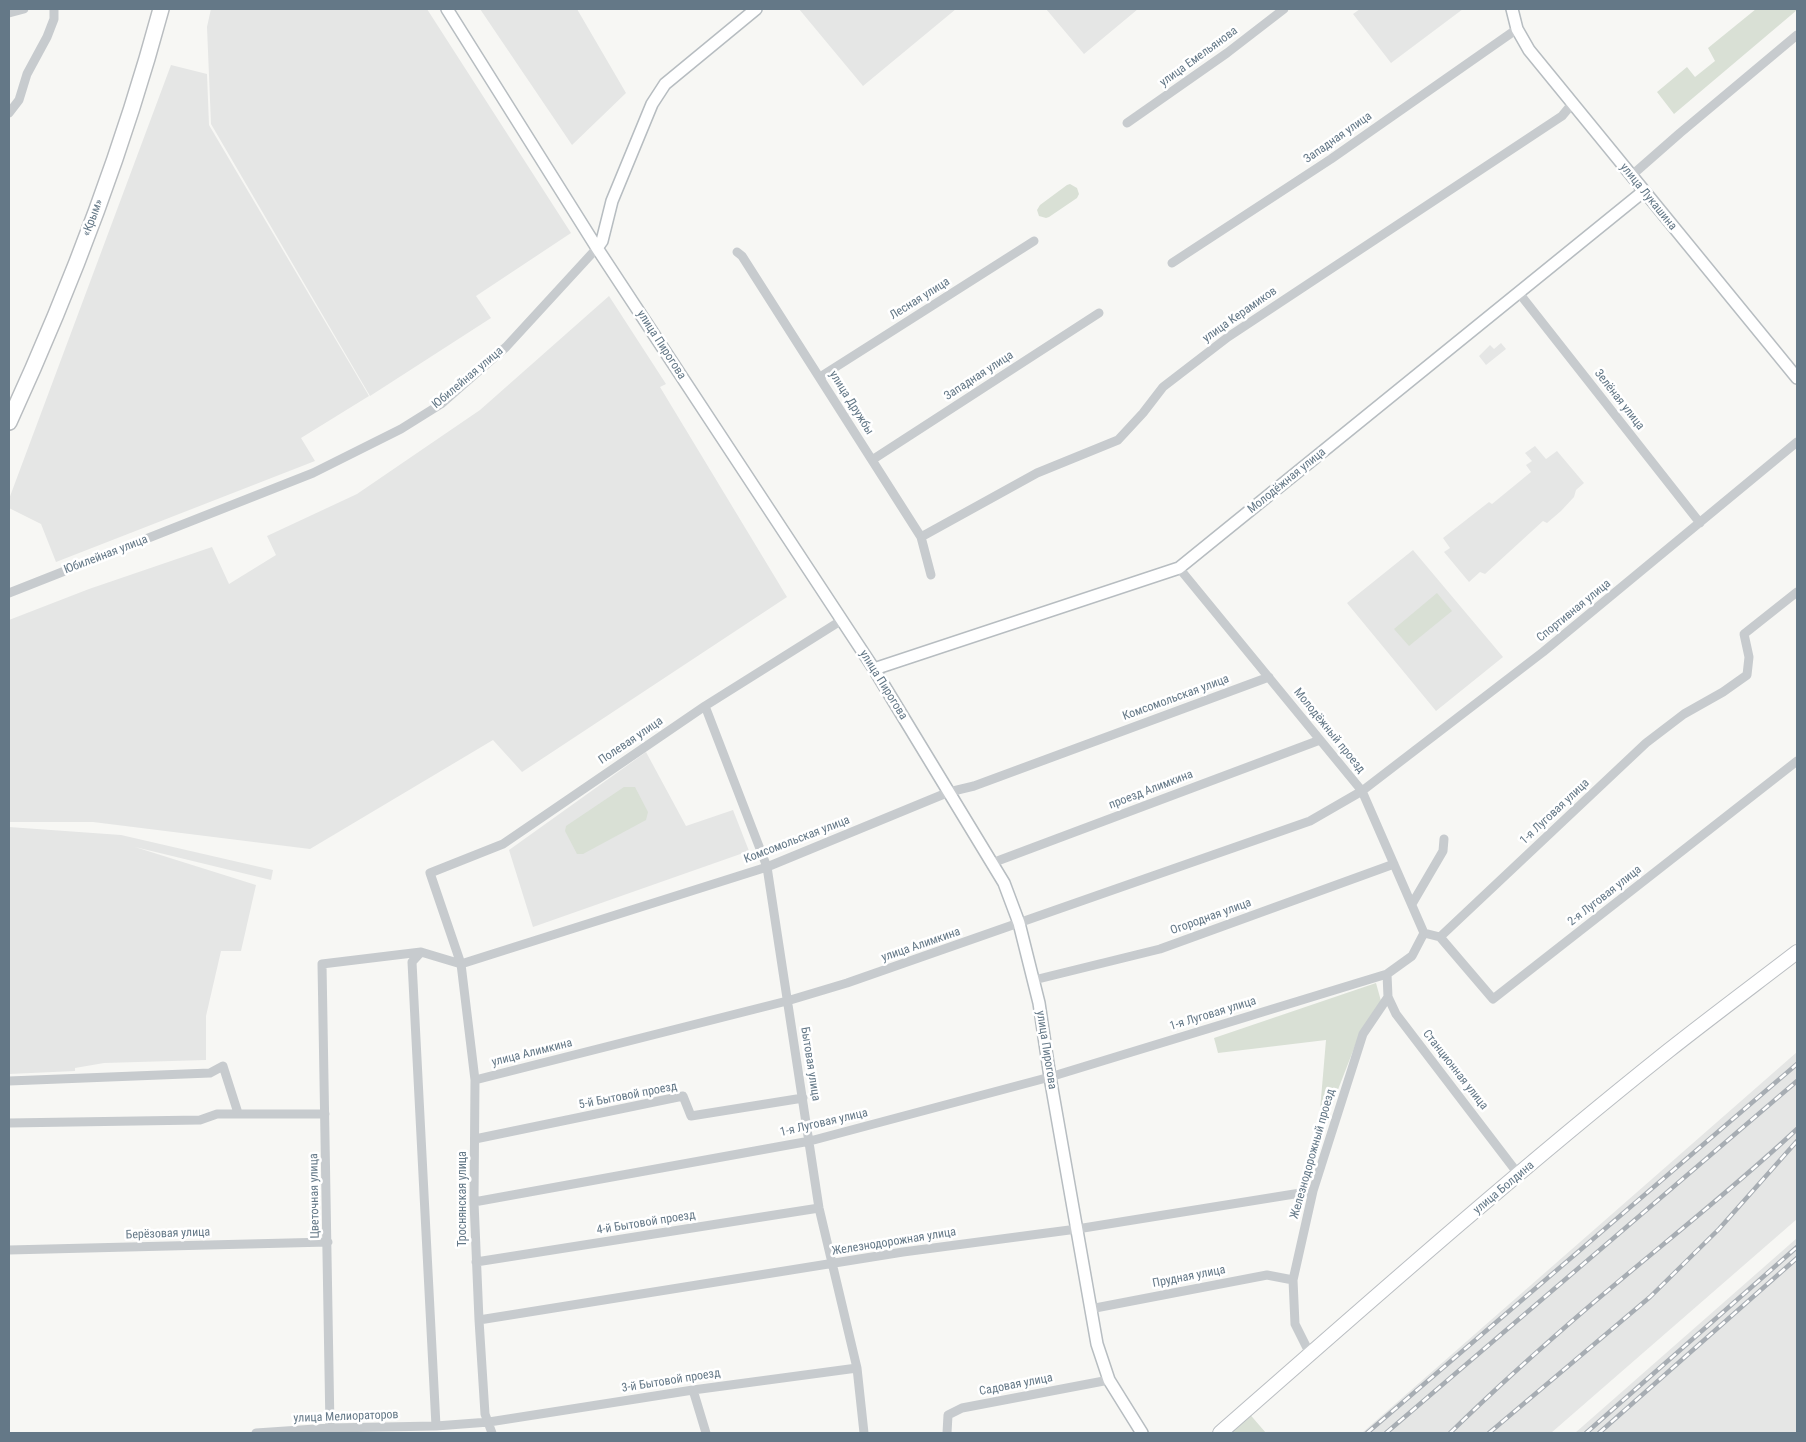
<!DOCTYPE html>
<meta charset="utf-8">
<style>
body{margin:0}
#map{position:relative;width:1806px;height:1442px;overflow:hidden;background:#f7f7f4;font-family:"Roboto Condensed",sans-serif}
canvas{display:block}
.frame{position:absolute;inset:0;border:10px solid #647887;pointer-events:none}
</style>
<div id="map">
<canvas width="1806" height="1442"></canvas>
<div class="frame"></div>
</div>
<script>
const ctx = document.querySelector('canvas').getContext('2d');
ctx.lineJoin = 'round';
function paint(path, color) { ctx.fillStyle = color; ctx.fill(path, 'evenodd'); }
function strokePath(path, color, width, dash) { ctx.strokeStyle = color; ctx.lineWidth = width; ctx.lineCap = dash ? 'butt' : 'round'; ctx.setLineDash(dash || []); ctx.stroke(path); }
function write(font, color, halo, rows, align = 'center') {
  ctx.font = font + ' "Roboto Condensed",sans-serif'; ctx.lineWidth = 5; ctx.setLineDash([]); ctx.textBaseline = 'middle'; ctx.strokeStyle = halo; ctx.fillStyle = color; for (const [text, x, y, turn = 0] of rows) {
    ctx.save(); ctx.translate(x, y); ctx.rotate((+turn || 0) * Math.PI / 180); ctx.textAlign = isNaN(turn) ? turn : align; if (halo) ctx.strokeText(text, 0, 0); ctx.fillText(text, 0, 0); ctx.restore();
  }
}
paint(new Path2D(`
 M211,9H427L571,233L476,296L491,318L370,396L211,124L207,27Z
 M480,9H577L626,93L572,145Z
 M799,9H956L863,86Z
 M1046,9H1138L1084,54Z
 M1360,9H1463L1391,63L1353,14Z
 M171,65L207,74L209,125L369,396L301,438L315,461L56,562L41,524L9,508V499Z
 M609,296L666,384L660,387L787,597L522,772L493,740L310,849L93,822H9V620L89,589L212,547L229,584L276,555L267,536L357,494L480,410Z
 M1501,343L1506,349L1486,365L1479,356L1490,345L1494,349Z
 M1535,446L1546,459L1557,451L1584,483L1576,490L1574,497L1561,511L1547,523L1543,521L1485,574L1480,572L1469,582L1444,552L1450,548L1443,538L1489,502L1492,504L1531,472L1526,465L1532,461L1525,453Z
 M1413,550L1503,657L1436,711L1347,603Z
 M646,752L686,826L733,810L749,851L533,927L509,850Z
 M9,827L121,835L273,870L271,880L135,847L256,885L241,951H221L206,1016V1060L104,1063L75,1068V1071L9,1074Z
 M1797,1052V1219L1551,1433H1362Z
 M1797,1238V1433H1575Z`), '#e5e6e5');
paint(new Path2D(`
 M1756,9L1797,10L1674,114L1657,92L1687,67L1695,77L1715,61L1708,48Z
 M1070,184L1077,188L1079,194L1077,198L1049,217L1046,218L1039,216L1037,210L1040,205L1067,185Z
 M1437,593L1452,611L1409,646L1394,629Z
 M624,787H635L648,812L646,820L583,854H577L565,831L566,826Z
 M1376,983L1381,1001L1360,1033L1325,1123L1319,1122L1326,1040L1218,1053L1214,1038Z
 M1247,1411L1266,1433H1223Z`), '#d9e0d5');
const secondary = new Path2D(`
 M447,9L597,248L874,669L1004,883L1019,923L1039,1003L1050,1077L1097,1344L1109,1380L1142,1433
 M1512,9L1517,29L1529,50L1797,378
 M597,248L602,241L612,201L652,104L665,84L756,9
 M874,669L1179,568L1644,191`);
const primary = new Path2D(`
 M1220,1433C1367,1304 1515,1173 1668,1051C1711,1017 1754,985 1797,952`);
const highway = new Path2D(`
 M9,422C70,289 123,150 161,9`);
strokePath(secondary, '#b7bdc1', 14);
strokePath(primary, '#babec2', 16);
strokePath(highway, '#b9bdc0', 18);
strokePath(new Path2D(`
 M9,13L24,9
 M9,113L19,100L27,74L47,37L54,19V9
 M1127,123L1227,53L1284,9
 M1631,176L1680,133L1797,35
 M737,252L742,256L921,537L931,575
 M1172,263L1331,159L1517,29
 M1519,293L1700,523
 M820,377L1034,241
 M872,460L1099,313
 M921,537L1037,473L1118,440L1143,413L1163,387L1228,337L1562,116L1572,104
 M1179,568L1362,791L1424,933
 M9,593L313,473L401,429L441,404L506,347L597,248
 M705,706L767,867L819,1208L857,1368L864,1433
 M992,863L1320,740
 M1412,904L1443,851L1444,839
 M1440,937L1493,999L1797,761
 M421,952L412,962L436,1426L489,1422L693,1390L857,1368
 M1387,974L1388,997L1396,1014L1519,1175
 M1034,980L1160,949L1394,864
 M475,1080L787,1001L847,983L1310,821L1362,791L1543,652L1797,442
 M9,1081L210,1073L223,1066L238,1113
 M9,1123L200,1120L217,1114H325
 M475,1139L683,1096L691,1116L803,1098
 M474,1202L810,1141L1050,1077L1387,974L1412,956L1424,933L1440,937L1646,743L1684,714L1723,692L1747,675L1749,657L1744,634L1797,592
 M9,1250L328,1242
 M476,1262L819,1208
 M1090,1309L1267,1275L1293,1280
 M479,1320L903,1252L1077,1229L1313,1191
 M1310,1354L1295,1324L1293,1280L1313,1191L1363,1034L1388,997
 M693,1390L706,1433
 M330,1428L322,964L421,952L461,964L767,867L949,792L974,786L1269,677
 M256,1433L330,1428L436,1426
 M492,1433L485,1414L479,1320L474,1202L475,1080L461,964L430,873L503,844L705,706L842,620
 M947,1433L948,1415L962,1408L1109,1380`), '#c7cbce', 9);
strokePath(secondary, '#fff', 11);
strokePath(primary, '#fff', 14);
strokePath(highway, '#fff', 15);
const rail = new Path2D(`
 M1367,1433L1797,1064
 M1386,1433L1797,1081
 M1450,1433C1496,1388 1544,1345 1593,1303C1661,1245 1732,1190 1797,1129
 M1489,1433L1650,1297L1719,1229L1797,1141
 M1586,1433L1797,1247
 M1599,1433L1797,1258`);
strokePath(rail, '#a7adb3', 4.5);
strokePath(rail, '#fff', 2.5, [8]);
write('12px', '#647887', '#fff', [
 ["улица Емельянова",1199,57,-36],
 ["Западная улица",1338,138,-35],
 ["улица Лукашина",1648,197,51],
 ["«Крым»",93,218,-69],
 ["Лесная улица",920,299,-32],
 ["улица Керамиков",1240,315,-35],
 ["улица Пирогова",661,345,57],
 ["Западная улица",979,376,-33],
 ["Юбилейная улица",468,378,-40],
 ["Зелёная улица",1619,400,52],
 ["улица Дружбы",851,403,58],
 ["Молодёжная улица",1287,481,-39],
 ["Юбилейная улица",106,555,-21],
 ["Спортивная улица",1574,611,-39],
 ["улица Пирогова",883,685,58],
 ["Комсомольская улица",1176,698,-20],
 ["Молодёжный проезд",1329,731,51],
 ["Полевая улица",631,741,-34],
 ["проезд Алимкина",1151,790,-21],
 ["1-я Луговая улица",1555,812,-43],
 ["Комсомольская улица",797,840,-21],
 ["2-я Луговая улица",1605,896,-38],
 ["Огородная улица",1211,917,-20],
 ["улица Алимкина",921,945,-19],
 ["1-я Луговая улица",1213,1014,-17],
 ["улица Пирогова",1046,1050,81],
 ["улица Алимкина",532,1053,-14],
 ["Бытовая улица",810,1064,81],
 ["Станционная улица",1455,1070,52],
 ["5-й Бытовой проезд",628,1096,-11],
 ["1-я Луговая улица",824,1123,-13],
 ["Железнодорожный проезд",1313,1154,-74],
 ["улица Болдина",1504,1188,-40],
 ["Цветочная улица",315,1196,-91],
 ["Троснянская улица",463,1199,-90],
 ["4-й Бытовой проезд",646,1223,-9],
 ["Берёзовая улица",168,1234,-2],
 ["Железнодорожная улица",894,1242,-9],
 ["Прудная улица",1189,1277,-11],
 ["3-й Бытовой проезд",671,1381,-9],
 ["Садовая улица",1016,1385,-11],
 ["улица Мелиораторов",346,1417,-2]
]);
</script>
